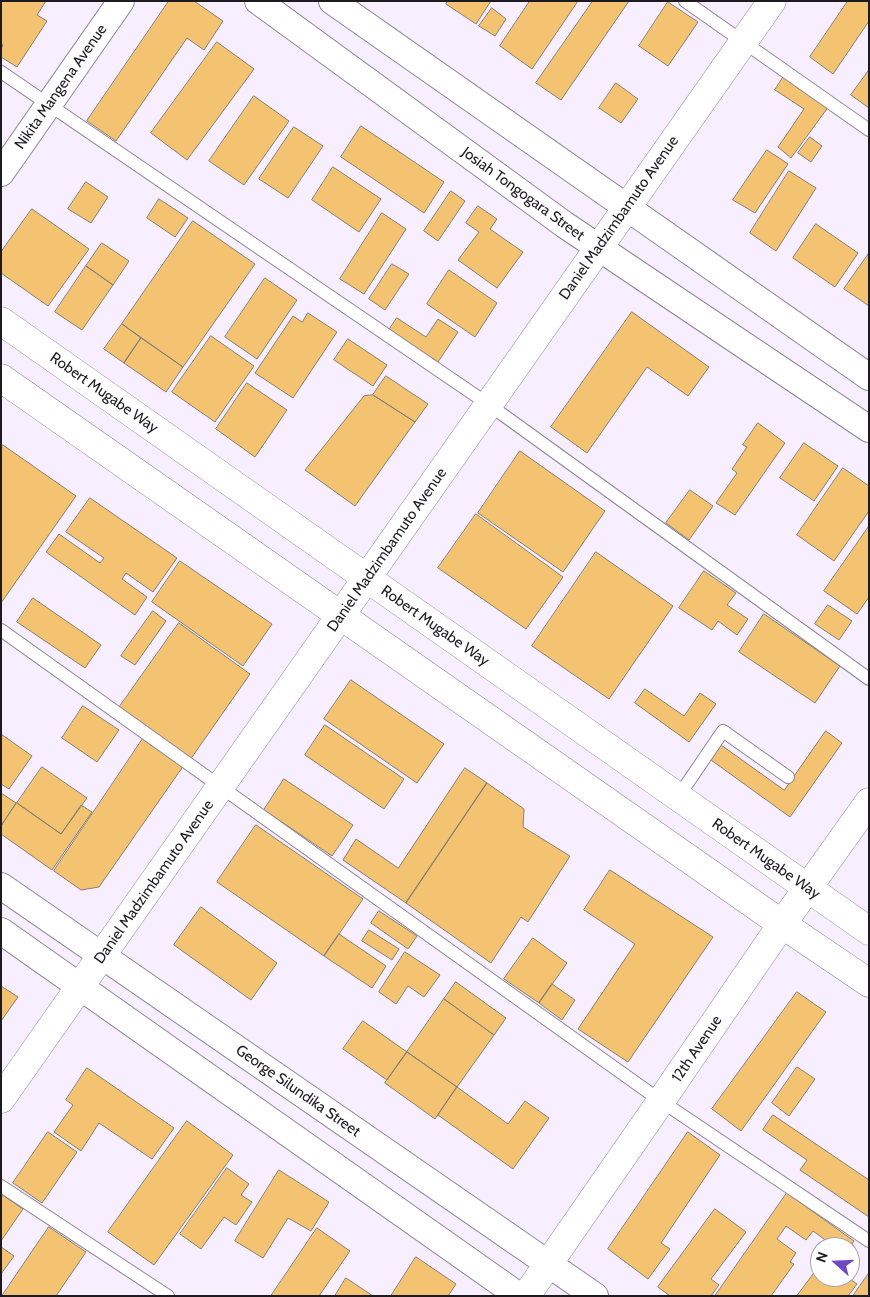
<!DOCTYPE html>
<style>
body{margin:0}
#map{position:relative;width:870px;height:1297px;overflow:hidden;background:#f7efff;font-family:Cabin,sans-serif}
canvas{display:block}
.frame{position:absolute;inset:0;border:2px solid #1d1a20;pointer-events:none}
.north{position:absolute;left:810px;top:1237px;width:50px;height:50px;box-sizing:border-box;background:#fff;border:1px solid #a5a3a6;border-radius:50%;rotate:290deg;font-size:14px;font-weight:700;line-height:20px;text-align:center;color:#1d1a20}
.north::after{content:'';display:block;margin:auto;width:18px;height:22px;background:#704ac3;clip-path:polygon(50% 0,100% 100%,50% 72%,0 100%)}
</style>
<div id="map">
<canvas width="870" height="1297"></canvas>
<div class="frame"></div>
<div class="north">N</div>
</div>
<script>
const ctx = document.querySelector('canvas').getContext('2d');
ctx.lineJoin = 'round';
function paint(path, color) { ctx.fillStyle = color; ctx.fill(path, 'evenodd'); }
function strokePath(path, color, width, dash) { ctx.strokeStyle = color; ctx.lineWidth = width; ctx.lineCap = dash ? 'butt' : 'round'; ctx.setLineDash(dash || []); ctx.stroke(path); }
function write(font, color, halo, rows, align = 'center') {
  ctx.font = font + ' Cabin,sans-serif'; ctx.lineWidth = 5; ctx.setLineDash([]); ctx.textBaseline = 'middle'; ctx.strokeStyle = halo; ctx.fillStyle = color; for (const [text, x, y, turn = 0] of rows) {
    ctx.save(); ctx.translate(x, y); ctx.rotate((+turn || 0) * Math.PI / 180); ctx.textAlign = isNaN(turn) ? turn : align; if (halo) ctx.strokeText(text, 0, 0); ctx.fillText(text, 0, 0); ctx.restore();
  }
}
const building = new Path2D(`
 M1,1H46L37,15L47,21L17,67L1,57V49L3,45L1,44Z
 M169,1H194L223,21L204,50L187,38L116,141L87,121Z
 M448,1H491L476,24L446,4Z
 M530,1H578L532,69L500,46Z
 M593,1H629L561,100L536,83Z
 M848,1H869V21L833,74L810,57Z
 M668,2L698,22L668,66L639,46Z
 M492,8L506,19L495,36L479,26Z
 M217,42L254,69L187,160L151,133Z
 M869,70V108L851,95Z
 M784,76L829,106L791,158L778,147L804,109L775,90Z
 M616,83L638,99L621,123L599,108Z
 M254,96L289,121L244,185L209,161Z
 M361,126L444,182L424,213L341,157Z
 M294,127L323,146L288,198L259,179Z
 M810,137L822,146L811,162L798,153Z
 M767,150L788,164L755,213L733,200Z
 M333,167L381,199L359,232L312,200Z
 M789,171L816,188L776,251L750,233Z
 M86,182L108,197L91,223L68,209Z
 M451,191L465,201L438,241L424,231Z
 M159,199L188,218L175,237L147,218Z
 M478,206L497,219L490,229L523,252L497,288L458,260L479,232L466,223Z
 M32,209L89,249L48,306L1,273V252Z
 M382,213L406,229L364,294L340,279Z
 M193,221L255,264L183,367L122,324Z
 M816,224L858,253L835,287L793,258Z
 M102,243L129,261L113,285L86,266Z
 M869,253V306L844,289Z
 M392,264L409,274L385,310L369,299Z
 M86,266L113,285L82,330L55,312Z
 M449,270L497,303L475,337L427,304Z
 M265,278L297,300L257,359L225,337Z
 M632,312L709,367L688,396L647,367L587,453L551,427Z
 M308,313L337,332L293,398L255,373L293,316L302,322Z
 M397,318L426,337L438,319L458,332L438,362L389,330Z
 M122,324L141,338L124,363L104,349Z
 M211,336L254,366L215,422L172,392Z
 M141,338L183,367L166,392L124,363Z
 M348,339L387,365L373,386L334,360Z
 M386,376L428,404L415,422L373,395Z
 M247,383L287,410L255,457L216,429Z
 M373,395L415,422L355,506L305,470L364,396Z
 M758,423L785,443L735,515L716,503L737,473L732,469L747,447L743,445Z
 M804,443L838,466L814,501L780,478Z
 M3,445L76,496L1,603V447Z
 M520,451L605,511L563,572L478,513Z
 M843,468L869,486V511L834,561L797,535Z
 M690,490L713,506L689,540L666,523Z
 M90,498L177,558L153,592L126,573L122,579L147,597L135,615L46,552L59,534L100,563L104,558L66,532Z
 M476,514L563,577L526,629L438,568Z
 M869,526V597L857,614L824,591Z
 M596,552L673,606L609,699L532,646Z
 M180,561L272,624L243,666L152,602Z
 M704,571L736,593L727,605L748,619L737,635L718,621L712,630L679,608Z
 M33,598L101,645L85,668L17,622Z
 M828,605L852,621L839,640L815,624Z
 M153,611L166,621L135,665L121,656Z
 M764,614L840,666L815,703L739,652Z
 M179,623L250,674L190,760L118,709Z
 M351,680L444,744L417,783L324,719Z
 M645,689L684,716L700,693L716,704L689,742L635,703Z
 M83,706L119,730L97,762L62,738Z
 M325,725L404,779L384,809L305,755Z
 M826,731L842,743L790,817L711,760L721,745L784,790Z
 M1,734L32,756L9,789L1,784Z
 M144,737L184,765L99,887L81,890L54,871Z
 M42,767L87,798L61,834L17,803Z
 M465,768L487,783L406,903L343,860L356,839L398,868Z
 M284,779L353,825L332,856L264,810Z
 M487,783L524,809L523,827L570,856L528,922L521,917L491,963L406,903Z
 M1,793L16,803L1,826Z
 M17,803L61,834L81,805L92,812L52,870L1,834V826Z
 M256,825L363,899L324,956L217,882Z
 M610,870L713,937L628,1062L578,1029L635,944L584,910Z
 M201,907L277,963L251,1000L174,945Z
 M379,911L417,936L408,949L371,923Z
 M369,930L399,949L392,960L362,941Z
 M339,934L386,966L372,988L324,956Z
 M533,938L567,963L539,1003L504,979Z
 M405,952L440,975L424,997L408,986L396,1004L379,992Z
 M456,982L506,1018L494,1035L444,999Z
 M552,984L575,1000L562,1020L539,1003Z
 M1,986L18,997L1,1021Z
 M797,992L826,1012L741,1131L712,1109Z
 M444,999L494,1035L457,1087L407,1052Z
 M363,1021L407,1052L387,1080L343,1049Z
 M407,1052L457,1087L435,1119L385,1083Z
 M797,1067L815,1079L789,1116L772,1103Z
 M87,1068L174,1128L152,1159L99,1123L81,1151L54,1132L73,1105L66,1100Z
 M457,1087L508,1124L525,1101L549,1118L513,1169L438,1115Z
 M773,1115L869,1180V1217L800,1170L807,1160L763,1130Z
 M187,1121L233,1155L154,1265L108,1232Z
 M48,1132L77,1152L42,1203L13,1183Z
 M688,1132L720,1155L661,1243L670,1249L648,1279L608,1249Z
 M227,1168L249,1184L241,1195L252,1202L236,1225L224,1217L201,1249L180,1234Z
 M279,1170L329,1202L311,1231L288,1218L263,1258L235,1241Z
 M787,1193L854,1241L850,1247H835L813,1231L806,1240L786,1226L777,1239L796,1253L790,1262L794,1264L771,1296H715Z
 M1,1194L23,1209L1,1241Z
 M715,1209L746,1232L711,1279L719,1285L711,1296H670L658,1287Z
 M49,1227L86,1252L56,1296H2Z
 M317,1228L350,1251L319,1296H271Z
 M1,1247L14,1256L1,1274Z
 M416,1257L456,1284L448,1296H391Z
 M820,1265V1277H847L857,1284L848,1296H797Z
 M869,1273V1296H853Z
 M346,1278L373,1296H335Z`);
paint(building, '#f3c371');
strokePath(building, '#877f71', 1);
const service = new Path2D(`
 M685,1L869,130
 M1,72L488,404L869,679
 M1,630L661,1101L869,1241
 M678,797L723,731L788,777
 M1,1186L168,1296`);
const minor = new Path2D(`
 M258,1L565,225L869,429
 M332,1L869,377
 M1,173L121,1
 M1,886L595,1296
 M1,931L519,1296`);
const tertiary = new Path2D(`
 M1,1099L772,1`);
const secondary = new Path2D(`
 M1,321L869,931
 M1,378L782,924L869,983
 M526,1296L661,1101L782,924L869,802`);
strokePath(service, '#8c8694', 14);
strokePath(minor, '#8c8694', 28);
strokePath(tertiary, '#8c8694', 29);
strokePath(secondary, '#8c8694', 29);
strokePath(service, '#fff', 12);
strokePath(minor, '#fff', 26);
strokePath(tertiary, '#fff', 28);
strokePath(secondary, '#fff', 28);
write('15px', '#1d1a20', '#fff', [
 ["Nikita Mangena Avenue",61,87,-55],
 ["Josiah Tongogara Street",523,194,36],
 ["Daniel Madzimbamuto Avenue",619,218,-55],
 ["Robert Mugabe Way",104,393,35],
 ["Daniel Madzimbamuto Avenue",387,550,-55],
 ["Robert Mugabe Way",435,626,35],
 ["Robert Mugabe Way",766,859,35],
 ["Daniel Madzimbamuto Avenue",154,882,-55],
 ["12th Avenue",697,1049,-56],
 ["George Silundika Street",298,1091,35]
]);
</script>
